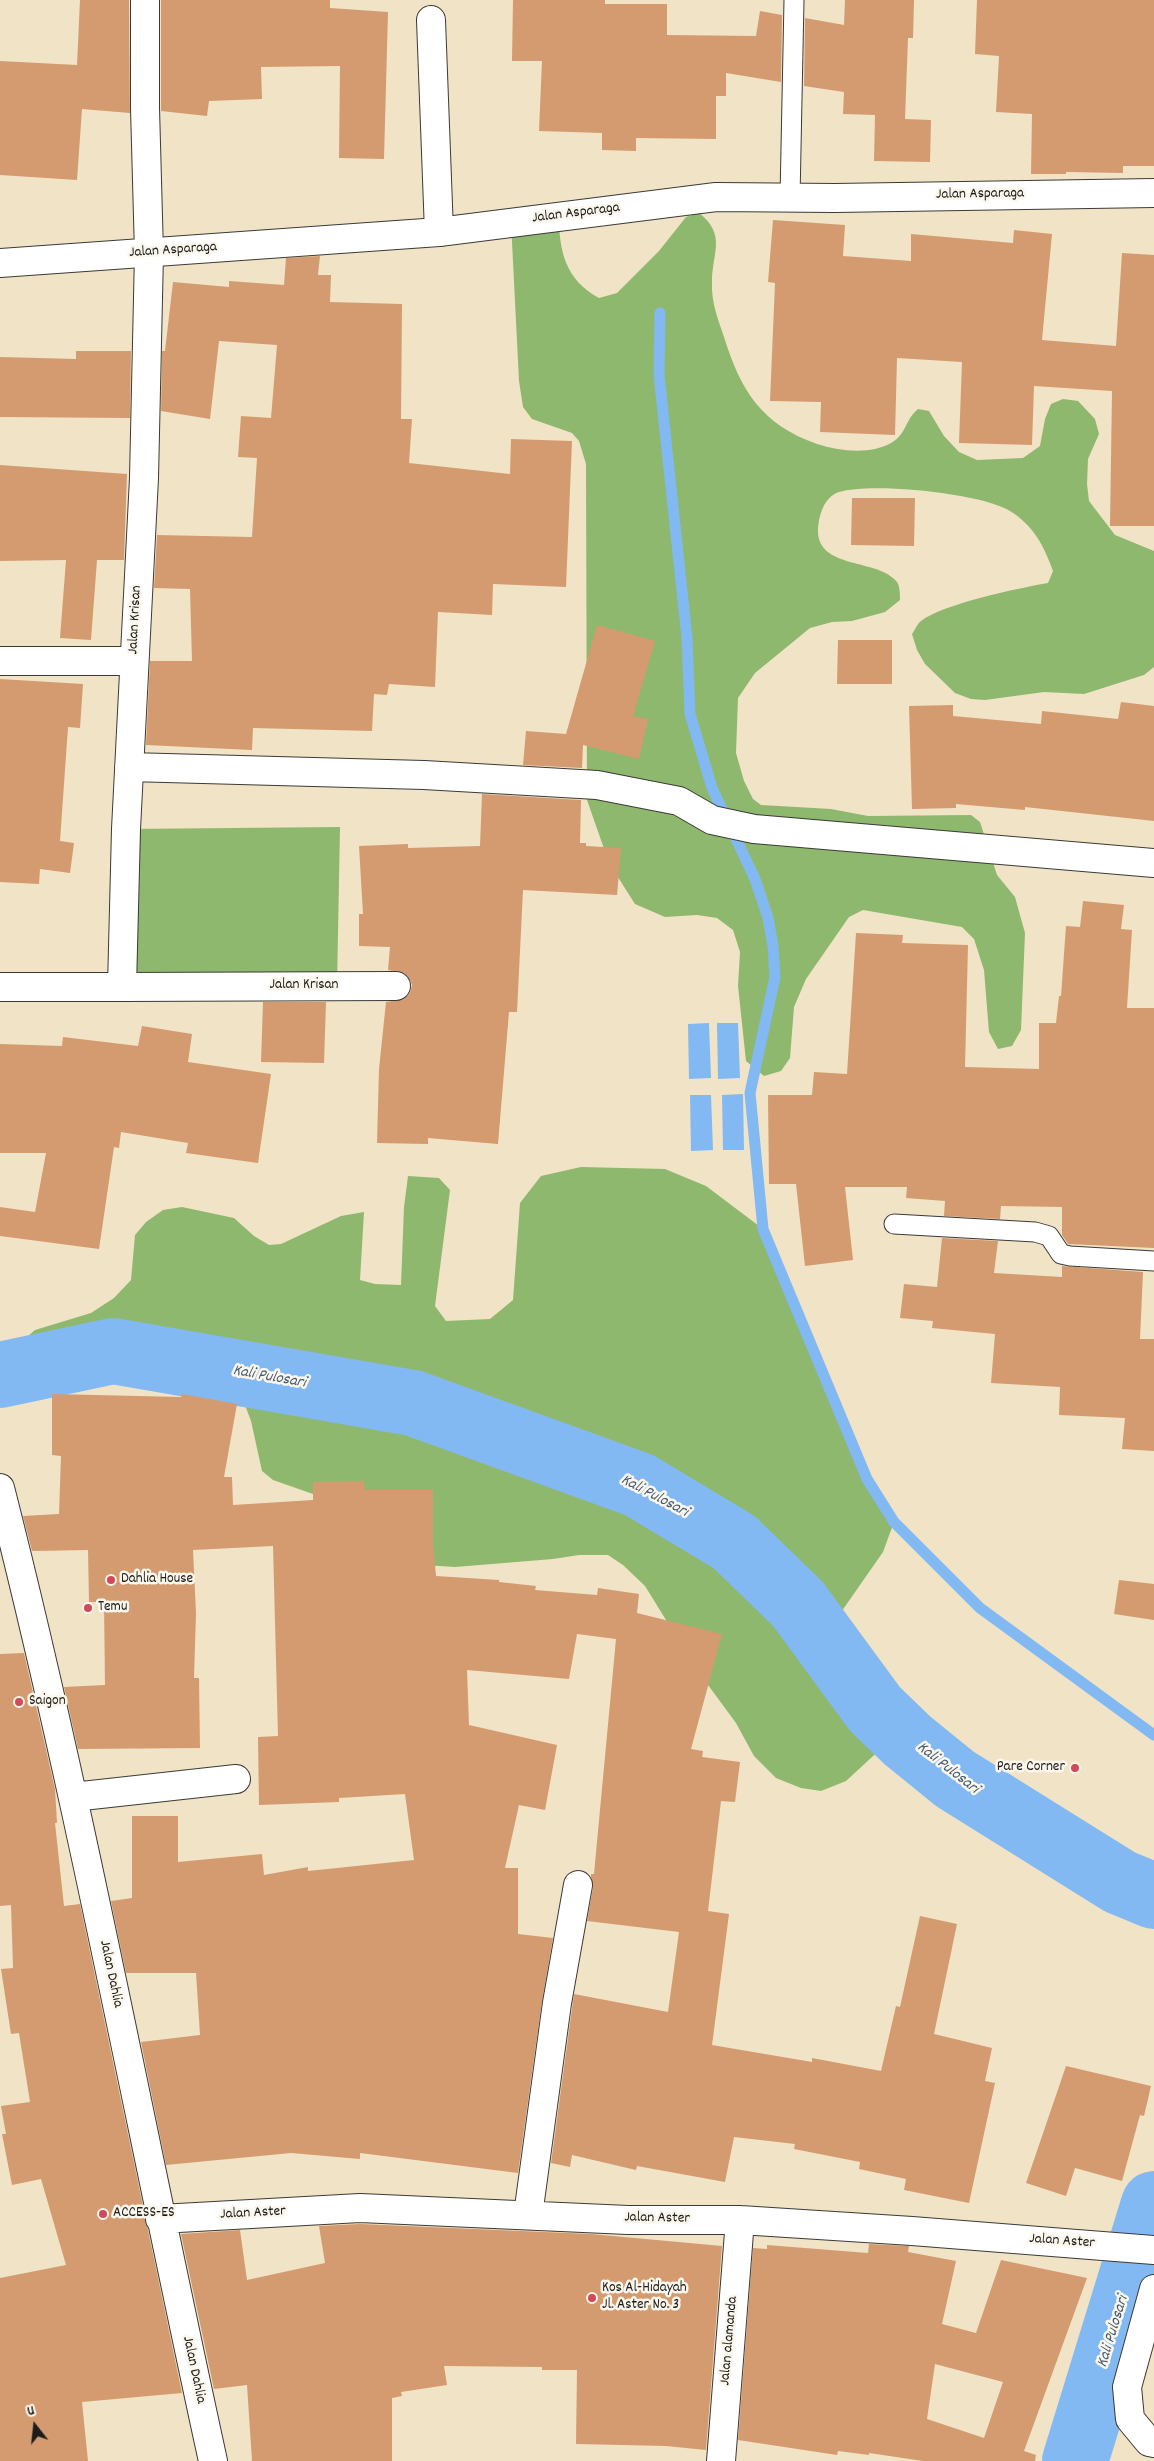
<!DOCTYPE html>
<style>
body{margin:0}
#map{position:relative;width:1154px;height:2461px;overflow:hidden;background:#f1e3c6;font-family:Dekko,sans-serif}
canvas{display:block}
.north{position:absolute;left:10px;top:2401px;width:50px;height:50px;-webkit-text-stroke:4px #fbf7ec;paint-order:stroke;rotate:344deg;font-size:14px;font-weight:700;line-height:20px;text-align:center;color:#1c1c1c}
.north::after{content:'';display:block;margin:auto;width:18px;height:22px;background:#1c1c1c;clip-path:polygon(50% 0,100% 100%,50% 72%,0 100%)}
</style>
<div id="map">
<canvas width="1154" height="2461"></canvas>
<div class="north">U</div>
</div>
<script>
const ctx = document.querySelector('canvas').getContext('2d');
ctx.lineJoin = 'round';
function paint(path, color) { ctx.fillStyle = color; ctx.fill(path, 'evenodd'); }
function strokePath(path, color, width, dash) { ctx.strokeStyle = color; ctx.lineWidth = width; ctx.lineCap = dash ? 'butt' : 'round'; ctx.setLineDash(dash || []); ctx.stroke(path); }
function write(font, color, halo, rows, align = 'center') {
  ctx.font = font + ' Dekko,sans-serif'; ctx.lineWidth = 5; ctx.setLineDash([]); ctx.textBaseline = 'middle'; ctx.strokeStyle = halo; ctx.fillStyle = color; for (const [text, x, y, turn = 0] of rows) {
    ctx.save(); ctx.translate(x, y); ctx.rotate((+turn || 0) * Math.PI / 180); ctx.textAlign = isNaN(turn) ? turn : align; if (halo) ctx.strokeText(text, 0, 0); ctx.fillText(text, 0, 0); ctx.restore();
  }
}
paint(new Path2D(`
 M699,213C727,235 712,253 712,282C711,302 718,319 724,337C741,391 761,424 817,444C839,451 870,455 891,443C907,434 904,421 918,409L929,411L944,436L959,452L977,460L1023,458L1040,446L1045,419L1051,404L1063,399L1078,401L1095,419L1099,434L1088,459L1087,484L1089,501L1115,535L1154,551V667L1144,675L1084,694L1044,692L985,700L971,699L955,693L925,664L917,650L912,634C915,630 917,624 921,621C943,604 1019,588 1048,583L1053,571C1044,546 1034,526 1010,511C981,493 872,482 839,492C824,497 819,515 818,529C816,570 879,558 897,582C900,586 900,595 900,600L885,612L852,621L832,622L810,628L755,673L738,698L736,753L744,781L753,799L761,805L831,809L868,816L971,815L980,822L997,875L1015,897L1025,933L1021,1030L1012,1046L998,1049L989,1032L984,970L974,939L962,927L863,910L849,917L806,979L794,1007L790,1058L781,1071L764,1076L746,1061L738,986L740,952L733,930L717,918L697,915L665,917L635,904L609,863L587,800L586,464L579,441L572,433L532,419L523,407L519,381L511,222L559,216C559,252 566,280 599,298L617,293L659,251L686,217Z
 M340,827L337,986L122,987L126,829Z
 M581,1167L665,1169L706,1186L763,1229L867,1479L894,1522L883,1552L823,1638L875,1709L899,1732L846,1781L821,1791L801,1788L776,1778L754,1756L736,1723L697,1670L645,1586L623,1565L608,1555H579L553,1559L455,1567L424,1565L353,1508L273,1480L262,1471L251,1421L245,1405L232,1391L195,1379H145L110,1374L72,1377L54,1376L26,1353L27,1337L35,1330L91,1313L114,1298L131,1280L135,1235L146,1222L163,1210L182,1207L234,1218L254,1236L269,1245L281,1244L341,1216L364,1212L360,1280L375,1284L401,1285L404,1207L408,1176L439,1178L450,1190L435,1306L446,1321L490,1319L513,1300L520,1203L541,1176Z`), '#8eb86e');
paint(new Path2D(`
 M709,1023L711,1078L689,1079L688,1024Z
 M717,1023H738L740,1078L718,1079Z
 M743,1094L744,1150H723L722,1095Z
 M690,1095H711L713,1150L691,1151Z`), '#82b9f2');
strokePath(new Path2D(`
 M660,313L659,375L687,638L690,714L712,788L755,879L768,918L773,946L775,977L750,1093L763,1229L867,1479L894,1522L980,1608L1154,1735`), '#82b9f2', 11);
strokePath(new Path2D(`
 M0,1375L113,1351L413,1403L639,1485L734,1542L798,1604L875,1709L907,1740L955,1779L1120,1882L1154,1896
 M1075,2461L1154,2204`), '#82b9f2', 66);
paint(new Path2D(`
 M80,0H129L130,113L82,109L77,180L0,175V61L77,65Z
 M161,0H330V8L388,12L384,159L339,158L340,66L261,67L262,99L209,101L207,116L161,111Z
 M513,0H605V4H667V35L756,36L760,11L782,15L781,82L726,73V96H716V139L636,138V151L602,150V133L539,131L542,61H512Z
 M845,0H914L913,38H908L905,119L931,120L930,162L874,161L875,115L843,114L844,92L804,86L805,18L844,25Z
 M977,0H1154V166H1123V173L1066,172V174H1031L1032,114L996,112L999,56L975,54Z
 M773,220L845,225L843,256L911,261V234L1013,243L1014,230L1052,234L1042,340L1116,346L1122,253L1154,255V526H1110L1112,391L1034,386L1032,445L959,443L962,362L897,358L895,435L820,432L821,402L770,401L775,283L768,282Z
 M320,256L318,275H331L330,302L402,304L401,419H412L409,463L510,474L511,439L572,441L566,587L493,584L492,615L438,612L435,687L389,684L387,695L374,694L372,731L253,728L252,750L146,745L150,661H192L190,589L154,588L157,535L252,537L257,458L238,457L241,416L271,418L277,345L219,341L210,419L161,411L162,351H165L173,282L229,287V281L284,285L286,258Z
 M76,351H131L130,418L0,417V357L76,359Z
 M0,465L127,474L124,560H97L91,640L60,638L66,560L0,561Z
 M852,498H915L914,546L851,545Z
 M597,625L655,641L633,716L648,719L639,759L583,745L582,768L523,765L526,731L566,734Z
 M838,640H892V684H837Z
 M0,679L83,684L80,728L68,727L60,841L74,843L70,873L40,869L39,884L0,882Z
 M1121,702L1154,706V821L1025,807V810L956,804V808L912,809L909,706L953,705V716L1041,724L1042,711L1118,719Z
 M482,794L581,800L580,843H586V846L621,848L617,895L523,890L517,1012H509L498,1144L428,1138V1144L377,1143L379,1069L386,1002L404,999L410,993L412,985L409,978L404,973L388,970L390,947L359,946V914H363L359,846L408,844V848L480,846Z
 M1083,901L1124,905L1121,929L1132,930L1127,1008H1154V1248L1068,1244L1062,1235V1207L1001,1206L1000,1219L944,1216L945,1201L906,1198L907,1187H845L853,1260L805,1266L796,1184H769L768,1095H812L814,1072L847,1074L856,933L903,935L902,943L968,945L965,1067L1039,1069V1023H1056L1059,996H1061L1066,926L1080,927Z
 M263,1002H326L324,1063L261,1062Z
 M142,1026L192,1034L188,1062L271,1074L258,1163L186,1153L188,1143L121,1132L119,1148L114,1147L99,1249L0,1236V1207L35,1212L46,1153H0V1044L62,1046L63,1037L138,1046Z
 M942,1238L998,1241L994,1273L1062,1277V1266L1143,1272L1140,1339H1154V1451L1122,1449L1125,1418L1059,1415L1060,1387L991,1383L995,1334L932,1328L933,1321L900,1318L904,1284L937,1287Z
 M52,1394L181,1397L182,1394L237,1404L224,1477H232L233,1505L313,1500V1482L364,1481L365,1490H433V1542L436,1576L499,1580V1582L536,1586L535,1590L597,1595L598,1588L639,1594L637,1613L722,1634L691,1749L703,1751L702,1757L740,1762L735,1802L721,1801L708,1911L729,1914L712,2045L812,2062V2058L881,2071L896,2006L900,2007L920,1916L957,1924L934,2034L992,2048L985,2081L995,2083L969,2203L904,2190L906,2179L859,2169L860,2162L794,2149L795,2144L734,2137L725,2182L637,2166L636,2170L572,2155L570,2167L551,2163L574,1994L668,2012L679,1932L587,1921L593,1888L591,1877V1874H594L616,1639L577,1634L569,1679L467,1670L469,1725L557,1745L545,1810L519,1805L505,1868H518V1934L553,1938L542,2001L518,2173L360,2153V2159L291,2153L166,2165L141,2042L200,2035L196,1973H126L111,1901L132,1898V1816H178V1862L262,1854L264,1875L308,1867V1871L414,1860L405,1794L339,1798V1802L259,1805L258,1737L278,1736L273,1546L193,1550L196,1613L194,1678H199L200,1748L78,1749L64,1687L105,1685L104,1602H89L88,1550L32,1551L23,1516L59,1514L61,1456L52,1455Z
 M1119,1580L1154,1584V1620L1114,1614Z
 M24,1653L55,1789L57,1823H55L64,1906L80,1904L182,2393L82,2402L88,2461H0V2278L66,2265L41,2179L12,2185L2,2134H6L1,2106L30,2102L19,2033L11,2034L1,1969L13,1968L11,1905L0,1906V1654Z
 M1066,2066L1151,2086L1144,2116L1140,2115L1122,2181L1075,2168L1066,2196L1026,2183Z
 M360,2224L591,2234L722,2246L706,2450L666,2446L576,2444L577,2370H542V2367L444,2366L447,2385L401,2392L402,2396L392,2398V2461H252L247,2385L214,2389L181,2234L240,2230L247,2280L325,2263L319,2226Z
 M869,2244L909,2246L908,2252L956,2261L942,2324L976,2333L1001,2260L1087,2278L1024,2451L1036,2455L1035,2461H923L869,2453V2455L838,2451L837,2455L738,2440L753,2248L767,2249V2245L868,2253ZM935,2364L1003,2382L984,2438L927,2419Z`), '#d49b70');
const lane = new Path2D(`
 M790,198L794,0
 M894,1224L1035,1232L1049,1236L1061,1254L1070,1256L1154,1261`);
const street = new Path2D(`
 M431,20L439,232
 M0,661H133
 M129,767L424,775L597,785L679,801L712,820L754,829L1154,863
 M0,987H122L126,829L144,478L149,253L145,108V0
 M122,987L396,986
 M0,1488C82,1810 142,2137 213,2461
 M73,1797L236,1779
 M528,2215L557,2003L578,1885
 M160,2219L360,2208L628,2220H740L912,2231L1154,2250
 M721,2461L740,2220`);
const secondary = new Path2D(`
 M0,263L439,232L716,197L835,198L1154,193
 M1154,2289L1127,2387L1130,2419L1149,2442L1154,2443`);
strokePath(lane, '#3c3a36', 21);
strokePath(street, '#3c3a36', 30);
strokePath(secondary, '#3c3a36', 30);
strokePath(lane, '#fff', 19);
strokePath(street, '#fff', 28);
strokePath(secondary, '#fff', 28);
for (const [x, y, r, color] of [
 [111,1580,5,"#d1495b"],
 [88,1608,5,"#d1495b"],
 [19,1702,5,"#d1495b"],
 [1075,1768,5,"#d1495b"],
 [103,2214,5,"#d1495b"],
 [592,2298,5,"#d1495b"]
]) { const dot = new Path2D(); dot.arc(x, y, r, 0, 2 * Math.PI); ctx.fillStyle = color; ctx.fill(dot); strokePath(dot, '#fbf7ec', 2); }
write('15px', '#1c1c1c', '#fbf7ec', [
 ["Jalan Asparaga",980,195,-1],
 ["Jalan Asparaga",576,214,-7],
 ["Jalan Asparaga",173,251,-4],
 ["Jalan Krisan",136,620,-87],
 ["Jalan Krisan",304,986],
 ["Jalan Dahlia",110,1974,78],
 ["Jalan Aster",253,2214,-3],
 ["Jalan Aster",657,2219,1],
 ["Jalan Aster",1062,2242,4],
 ["Jalan alamanda",730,2341,-85],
 ["Jalan Dahlia",193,2370,78]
]);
write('15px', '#1c1c1c', '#fbf7ec', [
 ["Dahlia House",121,1580],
 ["Temu",98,1608],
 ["Saigon",29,1702],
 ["Pare Corner",1065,1768,"right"],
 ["ACCESS-ES",113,2214],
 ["Kos Al-Hidayah",602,2289],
 ["Jl. Aster No. 3",602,2306]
], 'left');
write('italic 16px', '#455b72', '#fbf7ec', [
 ["Kali Pulosari",269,1378,10],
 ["Kali Pulosari",654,1497,28],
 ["Kali Pulosari",947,1769,38],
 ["Kali Pulosari",1114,2332,-73]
]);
</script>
